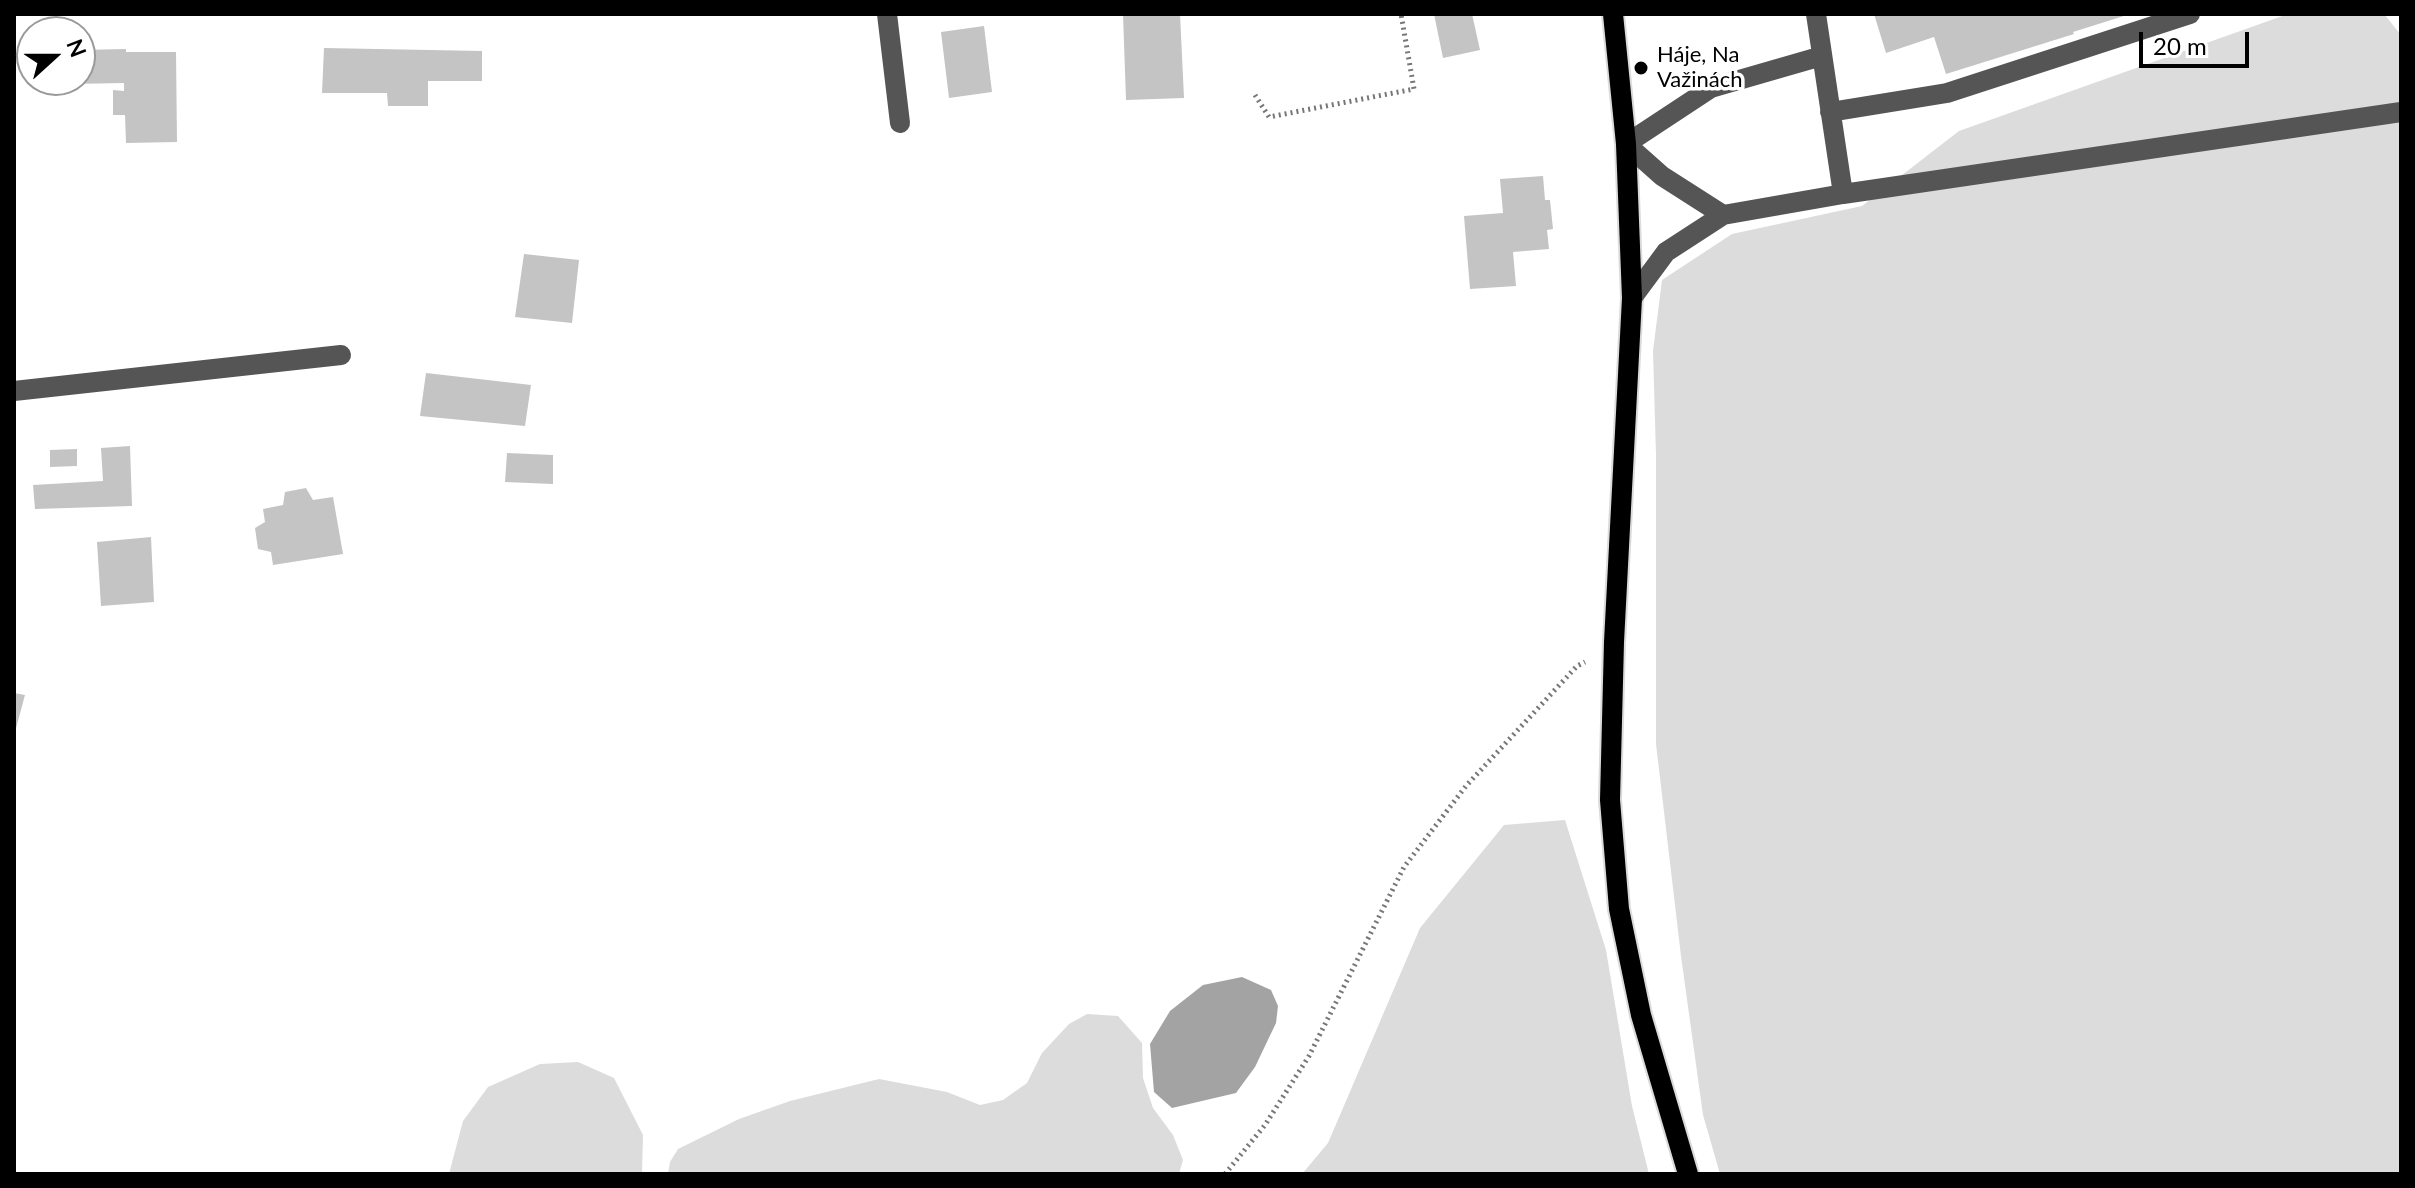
<!DOCTYPE html>
<meta charset="utf-8">
<style>
body{margin:0}
#map{position:relative;width:2415px;height:1188px;overflow:hidden;background:#fff;font-family:Lato,sans-serif}
canvas{display:block}
.frame{position:absolute;inset:0;border:16px solid #000;pointer-events:none}
.north{position:absolute;left:16px;top:16px;width:80px;height:80px;box-sizing:border-box;background:#fff;border:2px solid #999;border-radius:50%;rotate:69deg;font-size:22px;font-weight:700;line-height:32px;text-align:center;color:#000}
.north::after{content:'';display:block;margin:auto;width:28px;height:36px;background:#000;clip-path:polygon(50% 0,100% 100%,50% 72%,0 100%)}
.scale{position:absolute;left:2139px;top:32px;width:110px;height:36px;box-sizing:border-box;border:4px solid #000;border-top:0;padding-left:10px;font-size:24px;line-height:28px;white-space:nowrap;color:#000;-webkit-text-stroke:6px #fff;paint-order:stroke}
</style>
<div id="map">
<canvas width="2415" height="1188"></canvas>
<div class="frame"></div>
<div class="north">N</div>
<div class="scale">20 m</div>
</div>
<script>
const ctx = document.querySelector('canvas').getContext('2d');
ctx.lineJoin = 'round';
function paint(path, color) { ctx.fillStyle = color; ctx.fill(path, 'evenodd'); }
function strokePath(path, color, width, dash) { ctx.strokeStyle = color; ctx.lineWidth = width; ctx.lineCap = dash ? 'butt' : 'round'; ctx.setLineDash(dash || []); ctx.stroke(path); }
function write(font, color, halo, rows, align = 'center') {
  ctx.font = font + ' Lato,sans-serif'; ctx.lineWidth = 7; ctx.setLineDash([]); ctx.textBaseline = 'middle'; ctx.strokeStyle = halo; ctx.fillStyle = color; for (const [text, x, y, turn = 0] of rows) {
    ctx.save(); ctx.translate(x, y); ctx.rotate((+turn || 0) * Math.PI / 180); ctx.textAlign = isNaN(turn) ? turn : align; if (halo) ctx.strokeText(text, 0, 0); ctx.fillText(text, 0, 0); ctx.restore();
  }
}
paint(new Path2D(`
 M2288,14H2384L2401,35V1174H1720L1703,1115L1681,956L1656,744V455L1653,351L1662,280L1732,234L1862,206L1959,131Z
 M1565,820L1606,950L1632,1106L1649,1174H1302L1328,1143L1420,928L1504,825Z
 M1087,1014L1118,1016L1142,1043L1143,1078L1153,1108L1173,1135L1183,1160L1179,1174H668L670,1162L678,1149L739,1119L790,1101L879,1079L947,1092L980,1105L1003,1100L1027,1083L1042,1053L1069,1024Z
 M578,1062L614,1078L643,1135L642,1174H449L463,1121L488,1087L540,1064Z`), '#dcdcdc');
paint(new Path2D(`
 M1242,977L1271,990L1278,1006L1276,1023L1255,1067L1236,1093L1172,1108L1154,1092L1150,1044L1170,1011L1203,985Z`), '#a3a3a3');
paint(new Path2D(`
 M1123,14H1180L1184,98L1126,100Z
 M1434,14H1472L1480,50L1443,58Z
 M1874,14H2127V15L2073,32L2074,34L1946,74L1934,37L1886,53Z
 M984,26L992,92L949,98L941,32Z
 M324,48L482,51V81H428V106H388L387,93H322Z
 M126,49V52H176L177,142L126,143L125,115H113V90L124,91V83L71,84V80H80V50Z
 M1543,176L1545,200H1550L1553,229L1547,230L1549,249L1513,252L1516,286L1470,289L1464,216L1503,213L1500,179Z
 M524,254L579,260L572,323L515,317Z
 M426,373L531,385L525,426L420,416Z
 M130,446L132,506L35,509L33,485L103,481L101,448Z
 M77,449V466L50,467V450Z
 M507,453L553,455V484L505,482Z
 M306,488L313,500L333,497L343,554L273,565L271,552L258,549L255,528L265,522L263,509L283,505L285,492Z
 M151,537L154,602L101,606L97,542Z
 M14,693L25,695L15,732H14Z`), '#c4c4c4');
const major = new Path2D(`
 M1613,14L1626,144L1632,298L1614,642L1610,800L1619,909L1641,1015L1688,1174`);
strokePath(major, '#dbdbdb', 24);
strokePath(new Path2D(`
 M1255,95L1269,117L1414,89L1401,14
 M1225,1174L1265,1125L1309,1056L1404,867L1466,786L1577,666L1585,662`), '#777', 5, [2, 4]);
strokePath(new Path2D(`
 M887,14L900,123
 M1816,14L1843,194
 M1830,112L1947,93L2190,14
 M1723,215L1662,176L1626,144L1711,88L1822,56
 M1632,298L1666,252L1723,215L1843,194L2401,112
 M14,391L341,355`), '#555', 20);
strokePath(major, '#000', 20);
for (const [x, y, r, color] of [
 [1641,68,8,"#000"]
]) { const dot = new Path2D(); dot.arc(x, y, r, 0, 2 * Math.PI); ctx.fillStyle = color; ctx.fill(dot); strokePath(dot, '#fff', 3); }
write('22px', '#000', '#fff', [
 ["Háje, Na",1657,55],
 ["Važinách",1657,80]
], 'left');
</script>
